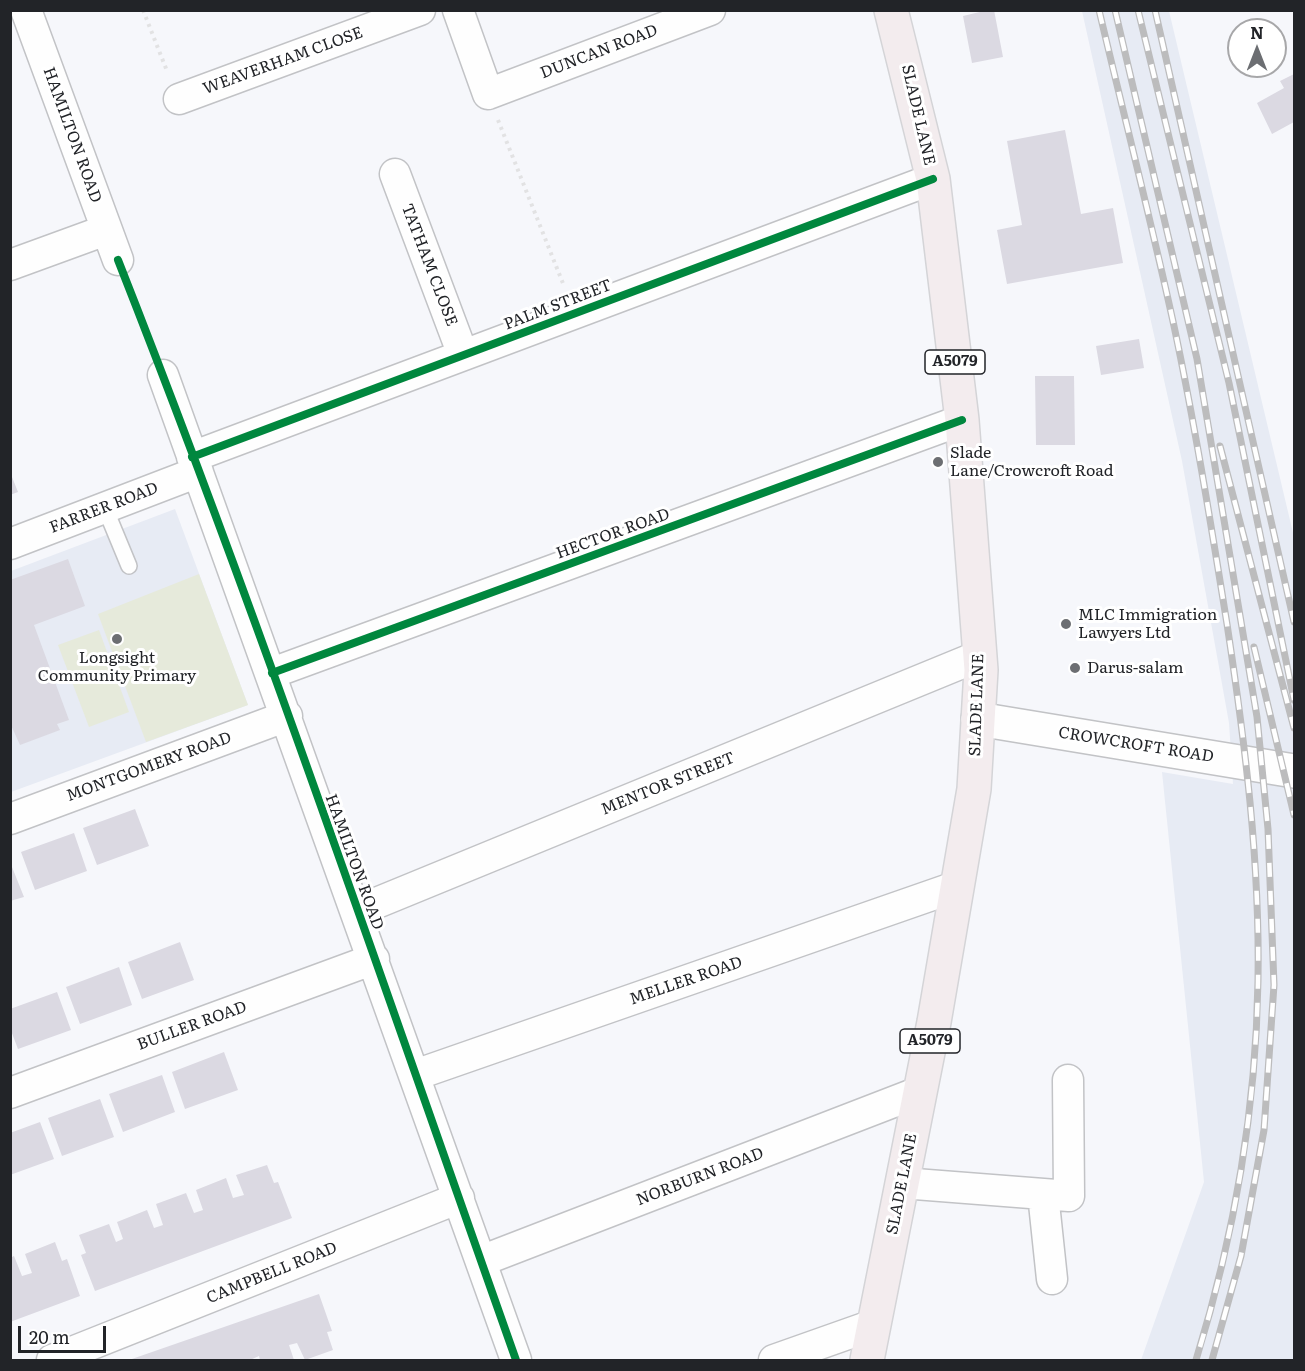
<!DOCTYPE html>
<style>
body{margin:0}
#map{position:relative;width:1305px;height:1371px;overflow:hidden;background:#f6f7fb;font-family:Literata,serif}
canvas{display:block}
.frame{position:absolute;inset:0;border:12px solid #222428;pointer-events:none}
.north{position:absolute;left:1227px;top:18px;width:60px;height:60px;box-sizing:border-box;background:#fff;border:2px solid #a7a7a9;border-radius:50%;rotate:0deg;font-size:16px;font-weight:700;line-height:24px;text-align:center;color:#222428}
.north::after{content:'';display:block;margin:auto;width:21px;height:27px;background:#6c6e72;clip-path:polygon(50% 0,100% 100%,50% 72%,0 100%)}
.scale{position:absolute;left:18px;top:1326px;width:88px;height:27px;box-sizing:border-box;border:3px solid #222428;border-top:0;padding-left:8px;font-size:18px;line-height:21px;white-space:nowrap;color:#222428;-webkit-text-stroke:4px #fff;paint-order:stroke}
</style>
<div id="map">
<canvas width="1305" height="1371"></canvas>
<div class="frame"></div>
<div class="north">N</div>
<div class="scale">20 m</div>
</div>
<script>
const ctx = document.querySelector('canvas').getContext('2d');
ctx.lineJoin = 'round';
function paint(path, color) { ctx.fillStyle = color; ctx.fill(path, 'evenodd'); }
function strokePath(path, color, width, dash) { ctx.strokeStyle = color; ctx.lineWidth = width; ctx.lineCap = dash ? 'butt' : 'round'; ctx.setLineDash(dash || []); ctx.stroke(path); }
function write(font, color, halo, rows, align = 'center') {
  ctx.font = font + ' Literata,serif'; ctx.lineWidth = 6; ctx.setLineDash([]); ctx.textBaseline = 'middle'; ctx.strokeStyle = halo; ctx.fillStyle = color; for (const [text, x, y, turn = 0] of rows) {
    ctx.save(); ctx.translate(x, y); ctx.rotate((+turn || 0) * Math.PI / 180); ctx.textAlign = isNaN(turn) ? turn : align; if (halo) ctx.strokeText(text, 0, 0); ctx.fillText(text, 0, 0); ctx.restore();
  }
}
paint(new Path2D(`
 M1082,11H1169L1294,537V1360H1141L1204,1182L1162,772L1233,784L1229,723L1182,461Z
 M175,509L248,705L11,792V571Z`), '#e7ebf4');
paint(new Path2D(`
 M199,574L248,705L146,742L98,614Z
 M99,630L129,712L89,727L58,645Z`), '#e6eadb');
paint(new Path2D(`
 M988,10H994L1003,57L972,63L963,16Z
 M1294,74V122L1272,134L1257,103L1284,88L1280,81Z
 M1065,130L1081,214L1113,208L1123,263L1007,284L997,230L1022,225L1007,141Z
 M1139,339L1144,368L1101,375L1096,346Z
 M1035,376H1074L1075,445H1036Z
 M10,472L18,492L10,495Z
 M68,559L85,606L34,625L69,720L57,724L60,730L20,745L10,723V580Z
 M135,809L149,846L97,865L83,828Z
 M74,833L87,871L35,890L21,852Z
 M10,862L24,897L10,901Z
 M180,942L194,980L142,999L128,962Z
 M119,967L132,1005L80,1024L66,987Z
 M57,992L71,1030L18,1049L10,1028V1009Z
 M224,1052L238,1090L185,1109L172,1072Z
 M162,1075L175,1112L123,1132L109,1094Z
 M100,1099L114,1137L62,1156L48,1118Z
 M40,1122L54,1159L10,1175V1133Z
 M267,1165L274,1183L278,1182L292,1218L95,1291L81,1255L86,1253L79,1235L109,1224L116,1242L123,1239L117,1222L147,1210L154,1228L163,1225L156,1204L186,1193L194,1213L203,1210L196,1190L226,1178L233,1198L244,1195L236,1175Z
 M55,1242L62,1261L67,1259L80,1296L10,1322V1258L14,1256L22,1276L32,1273L25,1254Z
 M319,1294L332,1331L327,1332L333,1350L305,1360L297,1343L289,1345L294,1360H260L259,1356L250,1360H129Z`), '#dbd9e2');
const lane = new Path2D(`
 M105,508L129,566`);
const street = new Path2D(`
 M26,10L118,260
 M458,10L488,94L710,10
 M179,99L420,10
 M395,174L463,355
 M10,265L106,230
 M163,375L516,1360
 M192,457L933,179
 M10,544L198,472
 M272,673L962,420
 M10,819L287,716
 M357,911L979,656
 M415,1075L958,886
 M10,1093L374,959
 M902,1183L1069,1196L1068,1080
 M1043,1194L1052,1279
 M481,1261L919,1092
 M52,1360L459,1198
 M774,1360L873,1325`);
const secondary = new Path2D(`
 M978,719L1294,771`);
const primary = new Path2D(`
 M867,1360L934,1022L974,789L981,670L962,420L933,179L891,10`);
strokePath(lane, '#c2c3c6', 18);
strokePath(street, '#c2c3c6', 33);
strokePath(secondary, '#c2c3c6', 36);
strokePath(primary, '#d4d4d7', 36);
strokePath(new Path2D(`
 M143,10L167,71
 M498,120L564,286`), '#e2e2e3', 4, [3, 4.5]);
strokePath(lane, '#fefefe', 15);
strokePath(street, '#fefefe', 30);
strokePath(secondary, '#fefefe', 33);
strokePath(primary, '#f3ecee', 33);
const rail = new Path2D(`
 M1099,10C1124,116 1151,220 1174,326C1195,425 1211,525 1227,624C1245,743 1260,861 1258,981C1256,1110 1234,1237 1196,1360
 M1115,10L1197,359L1257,717L1268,829L1274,985L1264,1130L1241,1256L1212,1360
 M1138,10L1229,383L1294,700
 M1155,10L1294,622
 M1220,446L1294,728
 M1254,647L1294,815`);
strokePath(rail, '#bcbcbd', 7);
strokePath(rail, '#fff', 4.5, [14]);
strokePath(new Path2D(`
 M118,260C261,623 386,993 516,1360
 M192,457L933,179
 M272,673L962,420`), '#00873e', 8);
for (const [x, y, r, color] of [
 [938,462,6,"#6c6e72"],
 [1066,624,6,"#6c6e72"],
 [117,639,6,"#6c6e72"],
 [1075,668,6,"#6c6e72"]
]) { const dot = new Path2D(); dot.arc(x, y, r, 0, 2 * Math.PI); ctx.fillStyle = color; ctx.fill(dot); strokePath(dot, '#fff', 2); }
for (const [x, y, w] of [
 [955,362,60],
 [930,1041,60]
]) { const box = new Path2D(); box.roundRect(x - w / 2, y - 12, w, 24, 4.5); ctx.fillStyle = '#fff'; ctx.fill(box); strokePath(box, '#222428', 1.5); }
write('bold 15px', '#222428', null, [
 ["A5079",955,362],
 ["A5079",930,1041]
]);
write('16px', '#222428', '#fff', [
 ["DUNCAN ROAD",599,52,-21],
 ["WEAVERHAM CLOSE",283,61,-20],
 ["SLADE LANE",918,115,77],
 ["HAMILTON ROAD",72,135,70],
 ["TATHAM CLOSE",429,265,69],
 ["PALM STREET",558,305,-21],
 ["FARRER ROAD",104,508,-21],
 ["HECTOR ROAD",613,534,-20],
 ["SLADE LANE",977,705,-88],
 ["CROWCROFT ROAD",1136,745,9],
 ["MONTGOMERY ROAD",149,767,-20],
 ["MENTOR STREET",668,784,-22],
 ["HAMILTON ROAD",354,862,70],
 ["MELLER ROAD",686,981,-19],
 ["BULLER ROAD",192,1026,-20],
 ["NORBURN ROAD",700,1177,-21],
 ["SLADE LANE",902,1184,-79],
 ["CAMPBELL ROAD",272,1273,-22]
]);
write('16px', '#222428', '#fff', [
 ["Slade",950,453],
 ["Lane/Crowcroft Road",950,471],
 ["MLC Immigration",1078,615],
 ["Lawyers Ltd",1078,633],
 ["Longsight",117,658,"center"],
 ["Community Primary",117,676,"center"],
 ["Darus-salam",1087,668]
], 'left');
</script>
